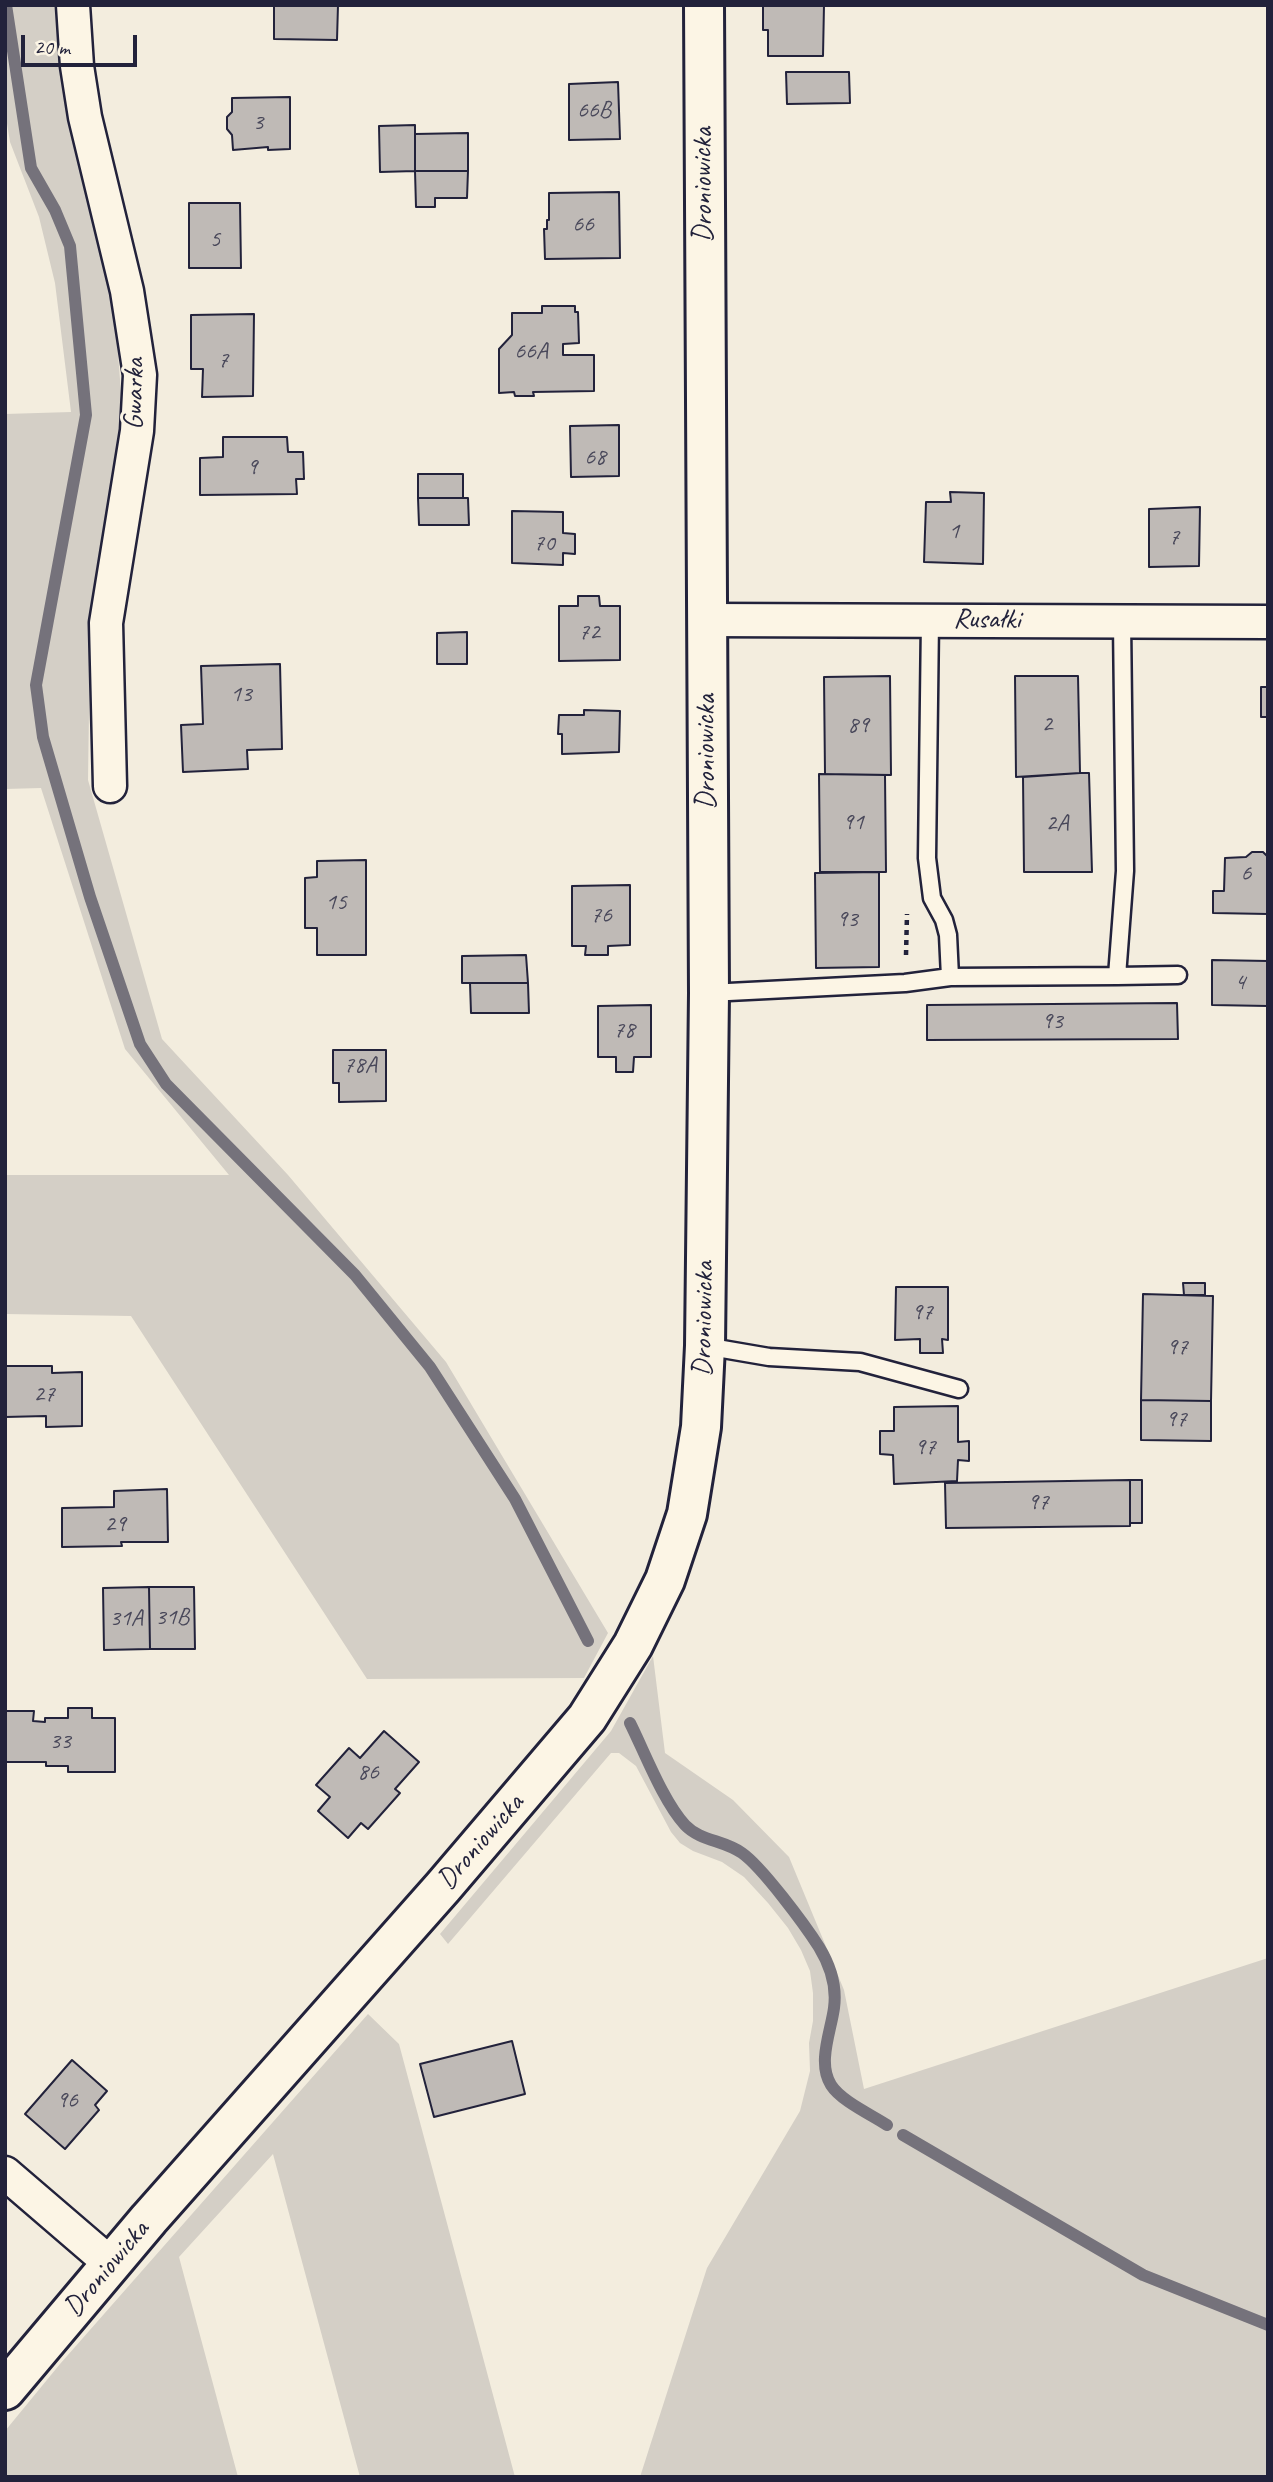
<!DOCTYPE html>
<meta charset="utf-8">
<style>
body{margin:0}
#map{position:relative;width:1273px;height:2482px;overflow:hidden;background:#f3edde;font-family:Caveat,sans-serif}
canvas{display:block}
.frame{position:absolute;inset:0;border:7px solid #22223b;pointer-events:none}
.scale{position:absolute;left:21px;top:35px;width:116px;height:32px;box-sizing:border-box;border:4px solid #22223b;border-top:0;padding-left:9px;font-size:21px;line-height:24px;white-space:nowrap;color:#22223b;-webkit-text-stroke:5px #fcf5e5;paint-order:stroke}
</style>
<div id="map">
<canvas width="1273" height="2482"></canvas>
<div class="frame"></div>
<div class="scale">20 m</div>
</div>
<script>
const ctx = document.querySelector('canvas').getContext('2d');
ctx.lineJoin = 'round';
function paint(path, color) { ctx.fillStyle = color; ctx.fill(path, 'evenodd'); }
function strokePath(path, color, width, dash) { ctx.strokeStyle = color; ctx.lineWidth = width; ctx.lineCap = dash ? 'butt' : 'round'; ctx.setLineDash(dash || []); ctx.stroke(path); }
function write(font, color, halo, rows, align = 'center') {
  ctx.font = font + ' Caveat,sans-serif'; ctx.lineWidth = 6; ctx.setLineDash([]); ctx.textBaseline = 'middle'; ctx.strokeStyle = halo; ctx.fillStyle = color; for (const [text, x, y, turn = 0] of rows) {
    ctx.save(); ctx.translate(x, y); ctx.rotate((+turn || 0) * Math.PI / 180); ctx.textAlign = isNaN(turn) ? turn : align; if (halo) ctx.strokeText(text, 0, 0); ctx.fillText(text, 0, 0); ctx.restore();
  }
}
paint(new Path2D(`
 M5,5H65L113,289L123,418L90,643L88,780L162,1039L288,1175L446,1362L608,1633L584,1678L367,1679L131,1316L5,1314V1175H229L125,1049L41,788L5,789V414L71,412L55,283L39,217L10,142L5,111Z
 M653,1656L665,1753L733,1800L789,1857L844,1990L864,2089L1268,1958V2477H640L707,2268L800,2111L810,2071L809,2043L813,2021V1993L810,1971L801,1950L788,1928L768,1903L744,1877L722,1862L693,1851L680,1843L671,1832L636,1766L619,1753H611L448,1944L440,1934L611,1731Z
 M368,2014L399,2044L515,2477H360L273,2154L179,2257L238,2477H5V2431L60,2364Z`), '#d4cfc6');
strokePath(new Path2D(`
 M6,5L31,168L55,210L70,246L86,415L36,685L43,737L90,897L140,1044L166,1084L355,1275L430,1367L515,1499L588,1641
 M630,1723C645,1753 663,1801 685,1825C700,1841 724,1840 742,1853C762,1867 805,1925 819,1947C830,1965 837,1986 834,2008C831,2031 817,2063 831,2085C841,2101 872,2115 887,2125
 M903,2135L1143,2275L1268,2325`), '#75727b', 12);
const building = new Path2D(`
 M274,5H338L337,40L274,39Z
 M763,5H824L823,56H768V30H763Z
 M786,72H849L850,103L787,104Z
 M618,82L620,139L569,140V84Z
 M290,97V149L268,150V147L233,150L232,135L227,129V117L232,112V98Z
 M415,125V171L380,172L379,126Z
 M468,133V171H415V134Z
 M415,171H468L467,198H435V207H416Z
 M619,192L620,258L545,259L544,229H547V220H549V193Z
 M189,203H240L241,268H189Z
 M542,306H575V312H578L579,343L563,344V355H594V391L533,392L534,396H515L514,392L499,393V349L512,335V313H542Z
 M254,314L253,396L202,397L203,369H191V315Z
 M619,425V476L571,477L570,426Z
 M223,437H287L288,452H303L304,479H296L297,494L200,495V458L223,457Z
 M418,474H463V498H418Z
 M950,492L984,493L983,564L924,562L926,502H951Z
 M418,498H468L469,525H419Z
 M1200,507L1199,566L1149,567V509Z
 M512,511L563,512V533L575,534V554L563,553V565L512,563Z
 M578,596H599L600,606H620V660L559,661V606H578Z
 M467,632V664H437V633Z
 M280,664L282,749L247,750L248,769L183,772L181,725L203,724L201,666Z
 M890,676L891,775L825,774L824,677Z
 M1015,676H1078L1080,773L1016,777Z
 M1261,687H1268V717H1261Z
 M584,710L620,711L619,752L562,754V734H558L559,715H584Z
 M1080,773H1089L1092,872H1024L1023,777Z
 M819,774L885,775L886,872H820Z
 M1252,852H1263L1268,857V914L1213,913V891H1224L1225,858L1246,857Z
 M366,860V955H317V928H305V878L317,877V861Z
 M879,872V967L816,968L815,873Z
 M630,885V945L608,946V955H585L586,946H572V886Z
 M526,955L528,983H462V956Z
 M1212,960L1268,961V1006L1212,1005Z
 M470,983H528L529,1013H471Z
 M1177,1003L1178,1039L927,1040V1005Z
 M651,1005V1057H634L633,1072H616V1057H598V1006Z
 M333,1050H386V1101L339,1102V1083H333Z
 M1183,1283H1205V1295H1184Z
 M896,1287H948V1340L942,1339L943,1353H920V1339L895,1340Z
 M1143,1294L1213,1296L1211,1401L1141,1400Z
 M5,1366H52V1373L82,1372V1426L46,1427V1416L5,1417Z
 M1141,1400L1211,1401V1441L1141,1440Z
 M958,1406V1442L969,1441V1461L958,1460L957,1481L894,1484L893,1455L880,1454V1431H894V1407Z
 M1130,1480H1142V1523H1130Z
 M1130,1480V1526L946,1528L945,1483Z
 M167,1489L168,1542H121L122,1546L62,1547V1508L114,1507V1491Z
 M149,1587L150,1649L104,1650L103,1588Z
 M149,1587H194L195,1649H150Z
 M68,1708H92V1718H115V1772H68V1766H46V1762H5V1711H34L33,1721L45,1722V1718H68Z
 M384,1731L419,1762L395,1789L400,1793L368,1829L361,1823L348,1838L318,1811L330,1797L316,1785L349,1748L360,1758Z
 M512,2041L525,2094L434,2117L420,2064Z
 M72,2060L107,2091L95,2105L99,2110L65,2149L25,2114Z`);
paint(building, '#bfbab6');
strokePath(building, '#22223b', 2);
const lane = new Path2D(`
 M930,620L927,858L932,898L944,920L948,935L950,977
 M1117,976L1178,975
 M709,993L905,983L950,977L1117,976L1125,871L1122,622
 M705,1346L769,1357L860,1362L959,1389`);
const street = new Path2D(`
 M73,5L77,66L85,117L127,291L140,375L137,431L106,623L110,786
 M706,620L1268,622
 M5,2173L111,2264`);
const secondary = new Path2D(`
 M5,2390L149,2219L443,1887L587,1718L633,1645L665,1580L687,1514L701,1427L705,1346L709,993L704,5`);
strokePath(lane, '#22223b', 21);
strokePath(street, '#22223b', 37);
strokePath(secondary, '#22223b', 44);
strokePath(new Path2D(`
 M906,955L907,914`), '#22223b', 4.5, [5, 5]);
strokePath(lane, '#fcf5e5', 16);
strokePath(street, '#fcf5e5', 32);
strokePath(secondary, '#fcf5e5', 38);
write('24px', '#49485a', null, [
 ["66B",594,111],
 ["3",258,123],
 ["66",583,225],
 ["5",215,240],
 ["66A",531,352],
 ["7",223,361],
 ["68",595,458],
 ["9",252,468],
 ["1",954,532],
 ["7",1174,538],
 ["70",544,544],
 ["72",589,633],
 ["13",241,695],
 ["2",1047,725],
 ["89",858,726],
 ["91",853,823],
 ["2A",1057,824],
 ["6",1246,874],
 ["15",336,903],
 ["76",601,916],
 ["93",847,920],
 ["4",1240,983],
 ["93",1052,1022],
 ["78",624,1031],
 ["78A",360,1066],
 ["97",922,1313],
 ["97",1177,1348],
 ["27",44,1395],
 ["97",1176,1420],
 ["97",925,1448],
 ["97",1038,1503],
 ["29",115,1525],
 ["31B",172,1618],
 ["31A",126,1619],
 ["33",60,1742],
 ["86",368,1773],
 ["96",67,2101]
]);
write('28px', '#22223b', '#fcf5e5', [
 ["Droniowicka",704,185,-90],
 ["Gwarka",135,394,-89],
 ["Rusałki",987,620,1],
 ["Droniowicka",707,752,-90],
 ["Droniowicka",704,1319,-89],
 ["Droniowicka",481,1842,-49],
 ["Droniowicka",107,2269,-50]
]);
</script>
